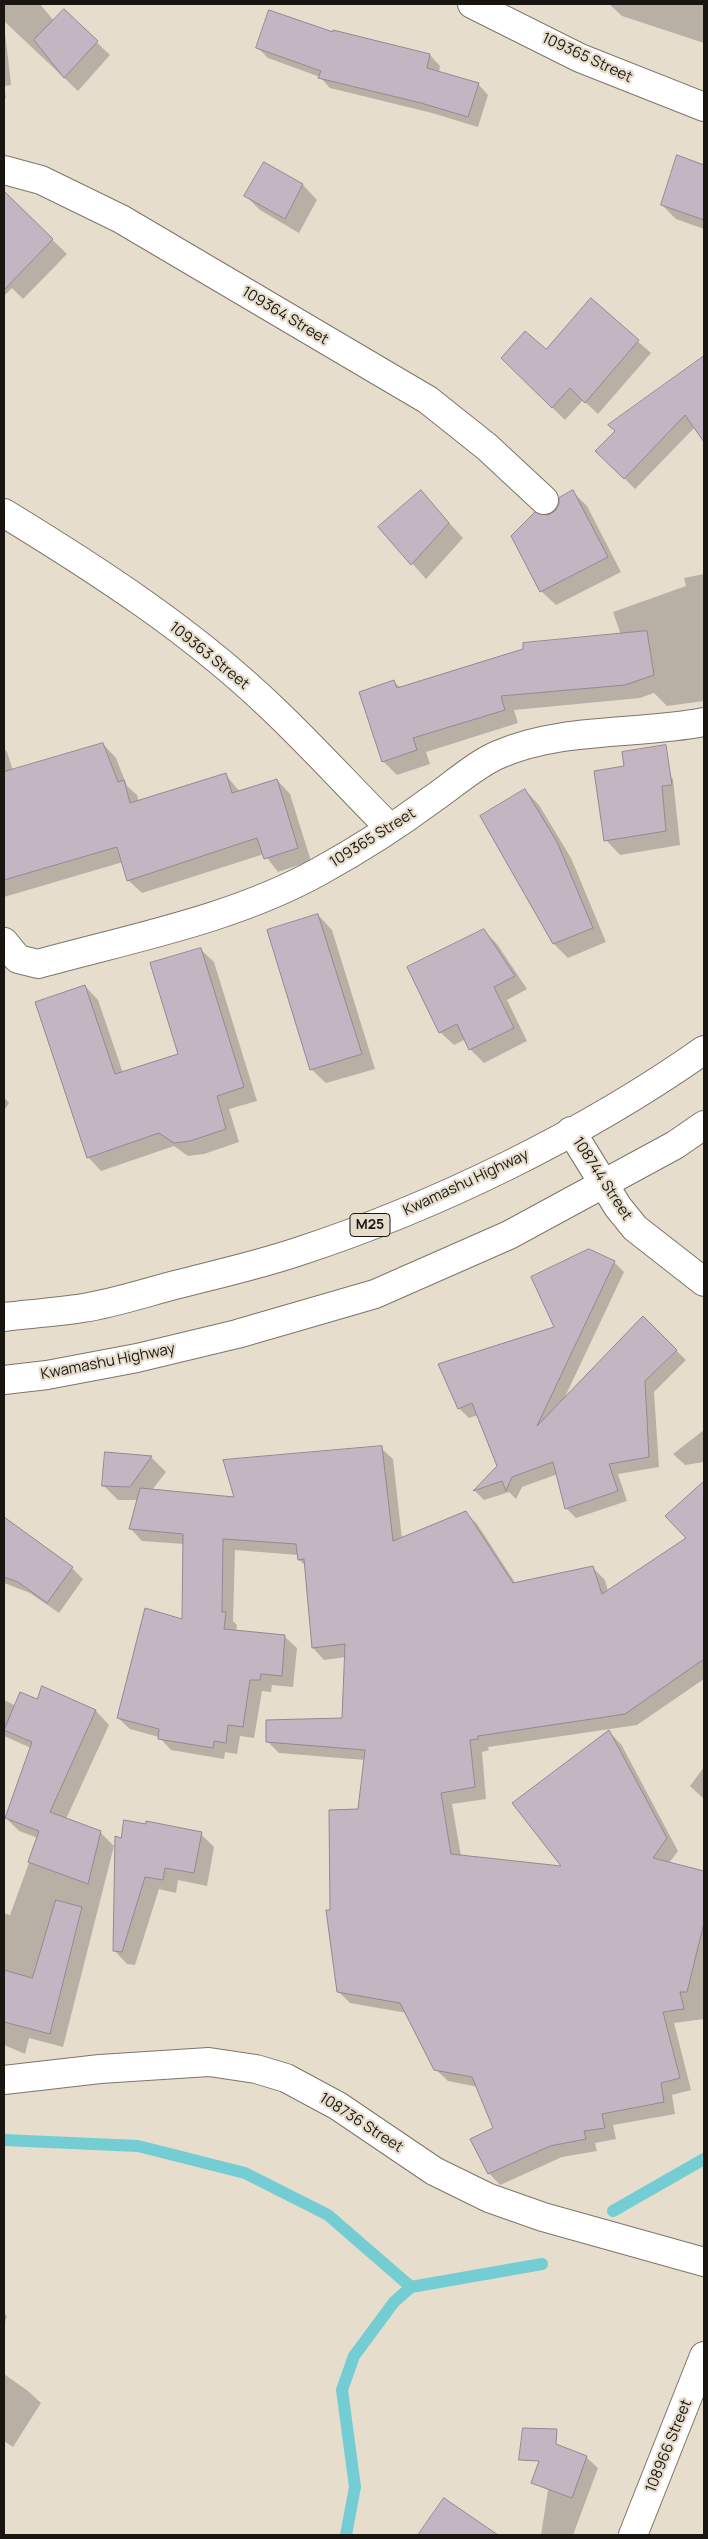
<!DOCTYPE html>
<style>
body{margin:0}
#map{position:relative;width:708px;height:2539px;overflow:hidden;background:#e7ddcd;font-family:Manrope,sans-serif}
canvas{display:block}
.frame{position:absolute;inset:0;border:5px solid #191510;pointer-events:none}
</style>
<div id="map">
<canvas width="708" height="2539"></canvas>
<div class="frame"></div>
</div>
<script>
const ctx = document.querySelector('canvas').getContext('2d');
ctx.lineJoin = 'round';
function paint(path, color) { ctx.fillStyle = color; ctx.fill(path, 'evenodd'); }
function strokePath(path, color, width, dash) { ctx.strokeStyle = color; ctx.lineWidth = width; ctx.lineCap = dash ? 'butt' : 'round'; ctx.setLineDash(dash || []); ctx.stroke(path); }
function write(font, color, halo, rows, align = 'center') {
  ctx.font = font + ' Manrope,sans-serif'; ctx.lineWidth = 4.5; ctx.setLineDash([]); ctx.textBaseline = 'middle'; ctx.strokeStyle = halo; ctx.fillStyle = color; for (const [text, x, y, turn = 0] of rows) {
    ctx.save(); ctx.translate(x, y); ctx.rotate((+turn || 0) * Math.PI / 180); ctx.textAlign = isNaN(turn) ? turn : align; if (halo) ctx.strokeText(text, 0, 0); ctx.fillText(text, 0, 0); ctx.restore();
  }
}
paint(new Path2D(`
 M4,4H40L54,21L64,11L110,55L78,91L4,21Z
 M609,4H704V43L622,16Z
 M4,23L11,85L4,86L6,98L4,99Z
 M334,31L430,55L440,66L439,73L478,84L488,95L478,127L432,113L330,88L320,77L268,58L258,48L333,34Z
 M678,157L704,166V229L676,219L662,205Z
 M264,163L303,185L317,200L299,233L260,210L246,196Z
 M4,193L67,254L23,299L12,288L4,296Z
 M591,300L651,353L598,414L583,400L565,420L502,358L546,351Z
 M698,362L704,369V428L701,431L696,426L635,489L597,451Z
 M421,492L463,538L426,579L380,527Z
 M573,492L587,506L621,572L556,605L541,591L548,516L556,512Z
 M704,574V701L667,706L654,693L640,698L514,710L518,723L426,752L430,764L397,775L383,761L394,682L401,688L621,635L613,612L686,586L684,578Z
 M103,744L116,758L127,786L137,795L139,802L225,774L240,792L277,780L290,794L311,861L278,872L264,854L142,893L128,880L123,862L4,897V748L7,752L13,771Z
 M659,764L673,779L680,845L620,855L606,840Z
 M525,790L539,805L571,858L606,942L568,958L554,944Z
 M318,915L332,930L375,1069L326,1083L311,1069Z
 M484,931L497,944L527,989L507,1000L527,1041L484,1063L470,1049L466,1039L454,1045L440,1032Z
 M200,949L214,962L257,1101L229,1109L239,1142L204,1154L188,1156L174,1146L101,1171L88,1157L85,986L98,1000L123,1073L180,1055Z
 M4,1097L9,1103L4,1111Z
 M614,1262L624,1272L564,1399L643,1318L686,1360L654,1392L659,1467L618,1474L627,1501L576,1518L566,1508L558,1474L522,1487L516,1499L509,1492L484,1500L475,1491L499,1466L478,1415L469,1418L459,1408L556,1328Z
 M704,1430V1462L685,1465L673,1454Z
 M381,1448L393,1459L402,1539L465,1512L477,1524L516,1584L593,1568L605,1580L608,1591L688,1538L667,1516L704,1482V1679L637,1725L488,1747L489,1750L482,1752L486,1799L452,1804L461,1856L564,1867L609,1732L621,1744L678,1851L669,1863L704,1872V2019L674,2023L691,2090L672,2095L675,2114L613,2125L616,2139L595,2143L597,2151L562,2157L500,2185L489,2173L494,2128L478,2087L448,2081L435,2069L407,2013L350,2003L338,1991L331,1911L359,1811L365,1760L279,1753L267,1741L343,1719L346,1657L324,1660L313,1648L306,1566L299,1560L298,1555L235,1550L233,1621L237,1625L236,1632L285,1637L297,1648L293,1687L272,1685L271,1692L262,1691L254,1738L240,1736L237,1754L225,1752L224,1759L171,1750L159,1737L130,1729L118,1718L183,1620L184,1544L142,1541L131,1529L138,1500H118L103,1485L106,1454L152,1458L166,1472L152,1490L235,1498Z
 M4,1519L72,1568L83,1579L59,1613L30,1593L4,1583Z
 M43,1688L96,1711L109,1725L66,1819L100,1832L114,1846L63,2047L29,2038L25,2054L4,2045V1913L10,1915L38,1838L19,1831L6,1818L31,1748L4,1736V1700L16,1706L37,1701Z
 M704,1767V1799L690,1786Z
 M201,1834L214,1847L207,1886L178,1880L176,1893L159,1889L135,1965L127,1964L114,1950L122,1840Z
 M4,2313L7,2316L4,2325Z
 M4,2374L28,2391L41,2403L13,2447L4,2441Z
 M555,2445L586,2457L598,2468L573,2535H541Z
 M484,2527L492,2535H429L430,2533Z`), '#0003');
strokePath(new Path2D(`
 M4,2140L138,2146L245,2173L328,2215L411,2287
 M613,2211L704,2159
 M346,2535L355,2487L342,2390L354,2356L394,2302L411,2287L542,2264`), '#74cdd2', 12);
const building = new Path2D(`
 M64,9L98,41L64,78L34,40Z
 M269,10L333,32V30L430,54L427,68L479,83L468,117L421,103L318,78L321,71L256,48Z
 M677,155L704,165V220L661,205Z
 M264,162L303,184L285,219L244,196Z
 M4,191L53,239L4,290Z
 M591,298L639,340L585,403L570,388L552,408L501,358L525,331L546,349Z
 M704,356V442L685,415L624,479L595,451L615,431L608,425Z
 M421,490L449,523L411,565L378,527Z
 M573,490L608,557L540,592L511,536L535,512L548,515L555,511L559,504V498Z
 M647,631L654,675L625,685L501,696L505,710L413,738L417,750L382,762L359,692L394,680L397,688L523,649V643Z
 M103,743L118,782L124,780L130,803L226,773L232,793L277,779L298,848L264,859L257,838L127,881L117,847L4,880V772Z
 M666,745L672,785L662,786L666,831L604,841L594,771L624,766L622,752Z
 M525,789L557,842L593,928L553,944L480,816Z
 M318,914L362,1054L310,1070L267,930Z
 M484,929L515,976L494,987L514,1028L469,1050L457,1024L439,1033L407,967Z
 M201,948L244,1087L217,1096L226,1129L190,1141L174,1143L159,1133L87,1158L35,1002L85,985L115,1074L178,1054L150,963Z
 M589,1249L615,1261L537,1426L643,1316L677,1350L645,1381L649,1457L609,1464L618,1491L565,1509L553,1462L512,1477L506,1491L502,1481L473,1491L497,1466L472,1403L458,1409L438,1364L554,1327L531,1277Z
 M382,1446L393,1541L466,1511L513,1583L593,1566L602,1594L686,1538L665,1516L704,1481V1659L625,1714L478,1736V1739L470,1740L475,1787L441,1793L451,1854L561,1866L512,1803L609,1730L667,1838L653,1858L704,1871V1923L687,1992H680L684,2009L663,2012L680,2078L661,2083L664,2102L602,2114L605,2128L584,2131L586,2139L550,2146L488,2174L470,2139L493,2128L472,2077L434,2070L400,2003L337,1992L326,1910H330L329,1810L358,1809L365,1750L266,1742V1720L342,1718L345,1644L312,1648L304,1559L298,1560L296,1544L223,1539L222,1612H226L224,1629L285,1635L282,1676L261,1674L260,1680H250L243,1727L228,1725L226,1743L214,1741L213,1748L158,1739L159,1729L117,1718L145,1608L182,1619L183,1534L129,1529L140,1488L234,1497L223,1460Z
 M105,1452L152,1456L130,1487L102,1486Z
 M4,1517L73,1567L47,1603L18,1582L4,1577Z
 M42,1686L96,1710L50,1812L101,1831L88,1884L28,1862L39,1831L5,1818L32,1742L4,1730L20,1692L37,1699Z
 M124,1820L146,1824V1821L202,1832L194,1873L165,1868L163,1880L145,1877L122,1952L113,1951L115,1836L121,1838Z
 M56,1900L82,1907L50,2034L4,2022V1970L32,1978Z
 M523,2428L557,2429L556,2444L587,2456L572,2498L531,2483L539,2461L519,2460Z
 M444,2498L498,2535H418Z`);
paint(building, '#c4b5c2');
strokePath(building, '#948793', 1);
const street = new Path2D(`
 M472,4L580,58L704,107
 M4,170L41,180L121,219L428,400L487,447L544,500
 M4,513C99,571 193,632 273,709C313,747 351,789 390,828
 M4,942L18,959L38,964C132,938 234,919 320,871C358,850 396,826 431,800C452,786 477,763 500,754C563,727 637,735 704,722
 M571,1131L618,1207L635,1228L704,1282
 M4,2080L100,2069L209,2062L256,2069L286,2078L338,2106L434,2171L489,2198L543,2217L704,2262
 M633,2535L704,2356`);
const primary = new Path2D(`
 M4,1317C30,1314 57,1312 83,1308C115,1303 147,1292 179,1284C218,1274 258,1265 297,1252C435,1207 585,1134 704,1050
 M4,1380L47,1375L137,1358L237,1334L375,1294L509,1235L675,1145L704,1125`);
strokePath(street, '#7e7567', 30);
strokePath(primary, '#7e7567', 30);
strokePath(street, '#fff', 28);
strokePath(primary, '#fff', 28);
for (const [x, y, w] of [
 [370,1225,40]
]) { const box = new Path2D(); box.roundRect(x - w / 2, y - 11.5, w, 23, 4); ctx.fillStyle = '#e7ddcd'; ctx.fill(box); strokePath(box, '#191510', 1); }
write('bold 14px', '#191510', null, [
 ["M25",370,1225]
]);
write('15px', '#191510', '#e7ddcd', [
 ["109365 Street",587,58,25],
 ["109364 Street",285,316,31],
 ["109363 Street",209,656,39],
 ["109365 Street",373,838,-32],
 ["108744 Street",602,1179,57],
 ["Kwamashu Highway",466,1183,-25],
 ["Kwamashu Highway",108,1362,-11],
 ["108736 Street",361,2123,33],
 ["108966 Street",669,2446,-68]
]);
</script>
